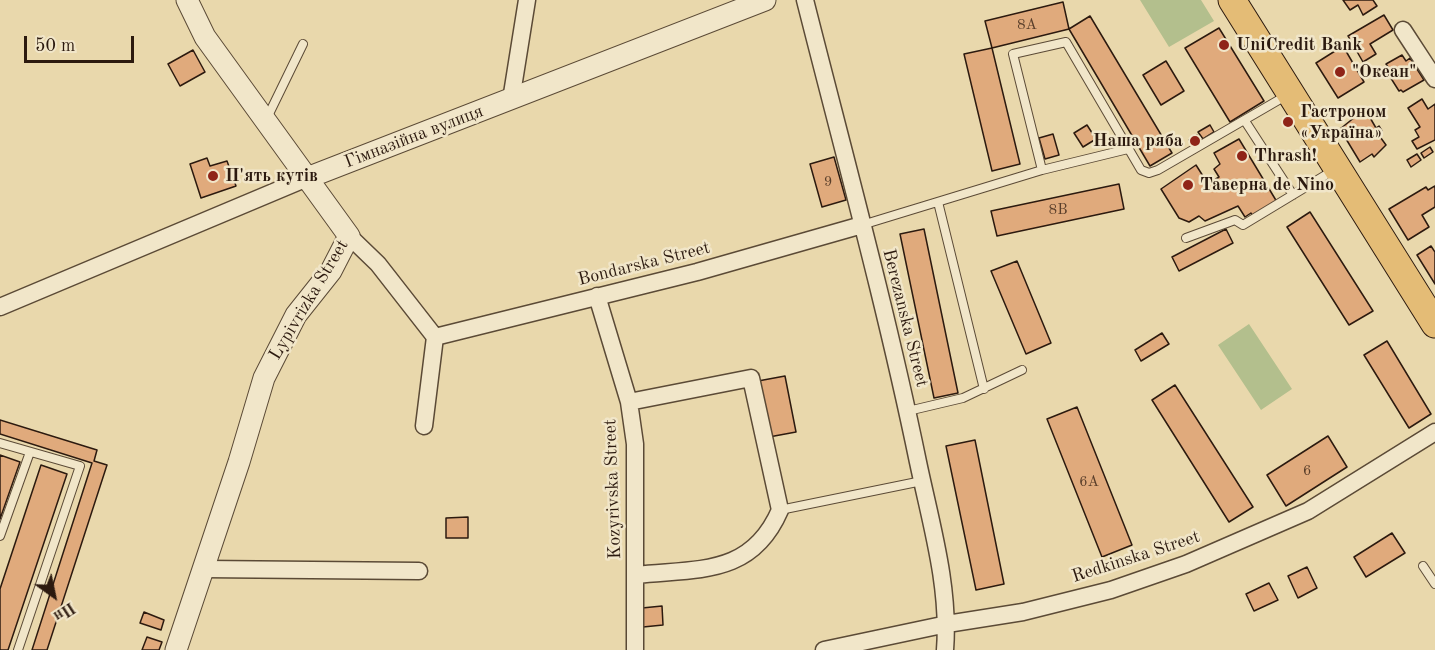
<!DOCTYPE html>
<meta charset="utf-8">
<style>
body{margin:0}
#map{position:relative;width:1435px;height:650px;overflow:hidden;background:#e9d8ac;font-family:"Old Standard TT",serif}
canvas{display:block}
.north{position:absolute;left:24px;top:566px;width:60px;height:60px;-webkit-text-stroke:4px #f1e6c9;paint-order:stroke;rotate:147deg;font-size:16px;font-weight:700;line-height:24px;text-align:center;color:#2c1a0f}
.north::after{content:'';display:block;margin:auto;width:21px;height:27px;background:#2c1a0f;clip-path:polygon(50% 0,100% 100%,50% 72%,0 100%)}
.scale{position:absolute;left:24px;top:36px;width:110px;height:27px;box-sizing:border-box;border:3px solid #2c1a0f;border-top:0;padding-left:8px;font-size:18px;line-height:21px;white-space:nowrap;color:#2c1a0f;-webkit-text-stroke:4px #f1e6c9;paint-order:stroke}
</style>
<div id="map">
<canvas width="1435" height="650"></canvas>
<div class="north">Пн</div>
<div class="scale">50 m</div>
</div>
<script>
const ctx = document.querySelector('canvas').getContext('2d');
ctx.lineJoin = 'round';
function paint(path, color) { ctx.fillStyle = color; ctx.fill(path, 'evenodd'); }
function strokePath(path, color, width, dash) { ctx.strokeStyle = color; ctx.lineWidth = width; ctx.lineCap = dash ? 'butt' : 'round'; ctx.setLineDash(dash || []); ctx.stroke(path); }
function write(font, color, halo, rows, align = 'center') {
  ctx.font = font + ' "Old Standard TT",serif'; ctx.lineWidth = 5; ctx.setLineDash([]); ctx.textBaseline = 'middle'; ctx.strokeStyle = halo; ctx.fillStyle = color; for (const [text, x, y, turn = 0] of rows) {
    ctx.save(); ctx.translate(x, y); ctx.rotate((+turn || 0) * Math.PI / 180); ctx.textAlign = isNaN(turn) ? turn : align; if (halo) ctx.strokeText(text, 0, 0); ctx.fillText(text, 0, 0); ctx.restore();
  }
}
paint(new Path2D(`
 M1140,0H1201L1214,21L1169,47Z
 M1249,324L1292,389L1261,410L1218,345Z`), '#b3bf8d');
const building = new Path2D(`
 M1343,0H1373L1377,6L1363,15L1358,5L1350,10Z
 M1063,2L1069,29L992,48L985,21Z
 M1384,15L1393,30L1370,44L1376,54L1363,62L1348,36Z
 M1090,16L1172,153L1150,166L1069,29Z
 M1219,28L1264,101L1230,122L1185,48Z
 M1343,46L1364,82L1338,98L1316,63Z
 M992,48L1020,164L992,171L964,54Z
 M193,50L205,72L180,86L168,64Z
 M1402,55L1406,61L1410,58L1424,80L1403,92L1401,90L1399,91L1387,72L1390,70L1386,64Z
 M1166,61L1184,91L1161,105L1143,75Z
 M1422,99L1428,109L1435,104V140L1417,149L1412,141L1419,137L1415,130L1420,127L1408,108Z
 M1365,109L1376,128L1379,126L1382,131L1378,134L1386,145L1374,157L1372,154L1360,162L1340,129Z
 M1087,125L1096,139L1083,147L1074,133Z
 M1210,125L1214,132L1203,139L1198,132Z
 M1053,134L1059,155L1045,159L1039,138Z
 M1197,135L1201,142L1194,147L1189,140Z
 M1239,139L1277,202L1253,217L1251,213L1245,217L1238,206L1205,221L1199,216L1189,222L1179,218L1161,189L1196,165L1208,184L1219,177L1214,169L1220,164L1214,153Z
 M1430,147L1433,152L1424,158L1421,153Z
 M1417,154L1421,160L1411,167L1407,160Z
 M834,157L846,200L822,207L810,164Z
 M207,158L210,166L227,161L236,186L201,198L190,164Z
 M1119,184L1124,209L997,236L991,211Z
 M1435,186V207L1422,215L1429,227L1408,240L1389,209L1426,187L1428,190Z
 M1310,212L1373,311L1349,325L1287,227Z
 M924,229L958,393L934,398L900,234Z
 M1226,229L1233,243L1179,271L1172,257Z
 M1431,246L1435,252V284L1417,255Z
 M1017,261L1051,343L1026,354L991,271Z
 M1162,333L1169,344L1141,361L1135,350Z
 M1387,341L1431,414L1409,428L1364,355Z
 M785,376L796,432L769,437L758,381Z
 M1175,385L1253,507L1229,522L1152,400Z
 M1077,407L1132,545L1102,557L1047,419Z
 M0,420L97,450L94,461L107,465L47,650H32L92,463L0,434Z
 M1328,436L1347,467L1286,506L1267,475Z
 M975,440L1004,584L976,590L946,446Z
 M0,455L20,462L0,519Z
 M41,465L67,474L8,650H0V589Z
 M468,517V538H446V518Z
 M1392,533L1405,553L1366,577L1354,557Z
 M1307,567L1317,588L1298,598L1288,576Z
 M1269,583L1278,600L1254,611L1246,594Z
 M662,606L663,625L643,627L642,608Z
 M144,612L164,620L161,630L140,623Z
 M147,637L162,642L159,650H142Z`);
paint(building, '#e0aa7c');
strokePath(building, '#2c1a0f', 1.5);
const service = new Path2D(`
 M267,118L303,44
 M1245,121L1293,195
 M1042,170L1013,54L1066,42L1141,170L1149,173L1158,170L1289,94
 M938,202L984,389
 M862,225L1042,170L1128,149
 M1186,238L1235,220L1243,225L1334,170
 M908,411L963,398L1022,370
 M0,443L80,466L18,650
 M780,510L922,481
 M0,536L30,452
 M1423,566L1435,584`);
const minor = new Path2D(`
 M805,0C844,154 886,307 918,462C931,524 950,587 945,650
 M1403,30L1435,79
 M511,100L527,0
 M349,236L378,264L435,337L424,426
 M597,296L629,402L635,444V650
 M0,307L307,178
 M435,337L697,272L862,225
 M629,402L751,378L780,510C751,577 697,568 636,575
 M204,569L419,571
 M824,650L947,624L1023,612L1111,590L1186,564L1308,511L1435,432`);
const tertiary = new Path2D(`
 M307,178L765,0
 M176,650L239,462L264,378L296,315L331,271L349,236L205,37L187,0`);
const primary = new Path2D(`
 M1232,0L1435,324`);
strokePath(service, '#5b4a36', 10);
strokePath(minor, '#5b4a36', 19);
strokePath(tertiary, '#5b4a36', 23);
strokePath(primary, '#2c1a0f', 29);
strokePath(service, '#f1e6c9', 8);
strokePath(minor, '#f1e6c9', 16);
strokePath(tertiary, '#f1e6c9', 21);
strokePath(primary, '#e4bc76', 27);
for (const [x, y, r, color] of [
 [1224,45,6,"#8f2418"],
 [1340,72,6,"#8f2418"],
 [1288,122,6,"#8f2418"],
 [1195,141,6,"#8f2418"],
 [1242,156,6,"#8f2418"],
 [213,176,6,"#8f2418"],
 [1188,185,6,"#8f2418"]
]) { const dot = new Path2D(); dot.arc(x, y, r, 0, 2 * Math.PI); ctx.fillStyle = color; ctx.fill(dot); strokePath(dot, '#f1e6c9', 2); }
write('15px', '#593e2a', null, [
 ["8А",1027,25],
 ["9",828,182],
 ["8В",1058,210],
 ["6",1307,471],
 ["6А",1089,482]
]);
write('bold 18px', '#2c1a0f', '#f1e6c9', [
 ["UniCredit Bank",1236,45],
 ["\"Океан\"",1352,72],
 ["Гастроном",1300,112],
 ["«Україна»",1300,133],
 ["Наша ряба",1183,141,"right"],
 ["Thrash!",1254,156],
 ["П'ять кутів",225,176],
 ["Таверна de Nino",1200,185]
], 'left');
write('18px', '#2c1a0f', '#f1e6c9', [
 ["Гімназійна вулиця",414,137,-21],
 ["Bondarska Street",644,264,-14],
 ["Lypivrizka Street",309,300,-59],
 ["Berezanska Street",905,318,76],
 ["Kozyrivska Street",613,489,-92],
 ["Redkinska Street",1136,557,-18]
]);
</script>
